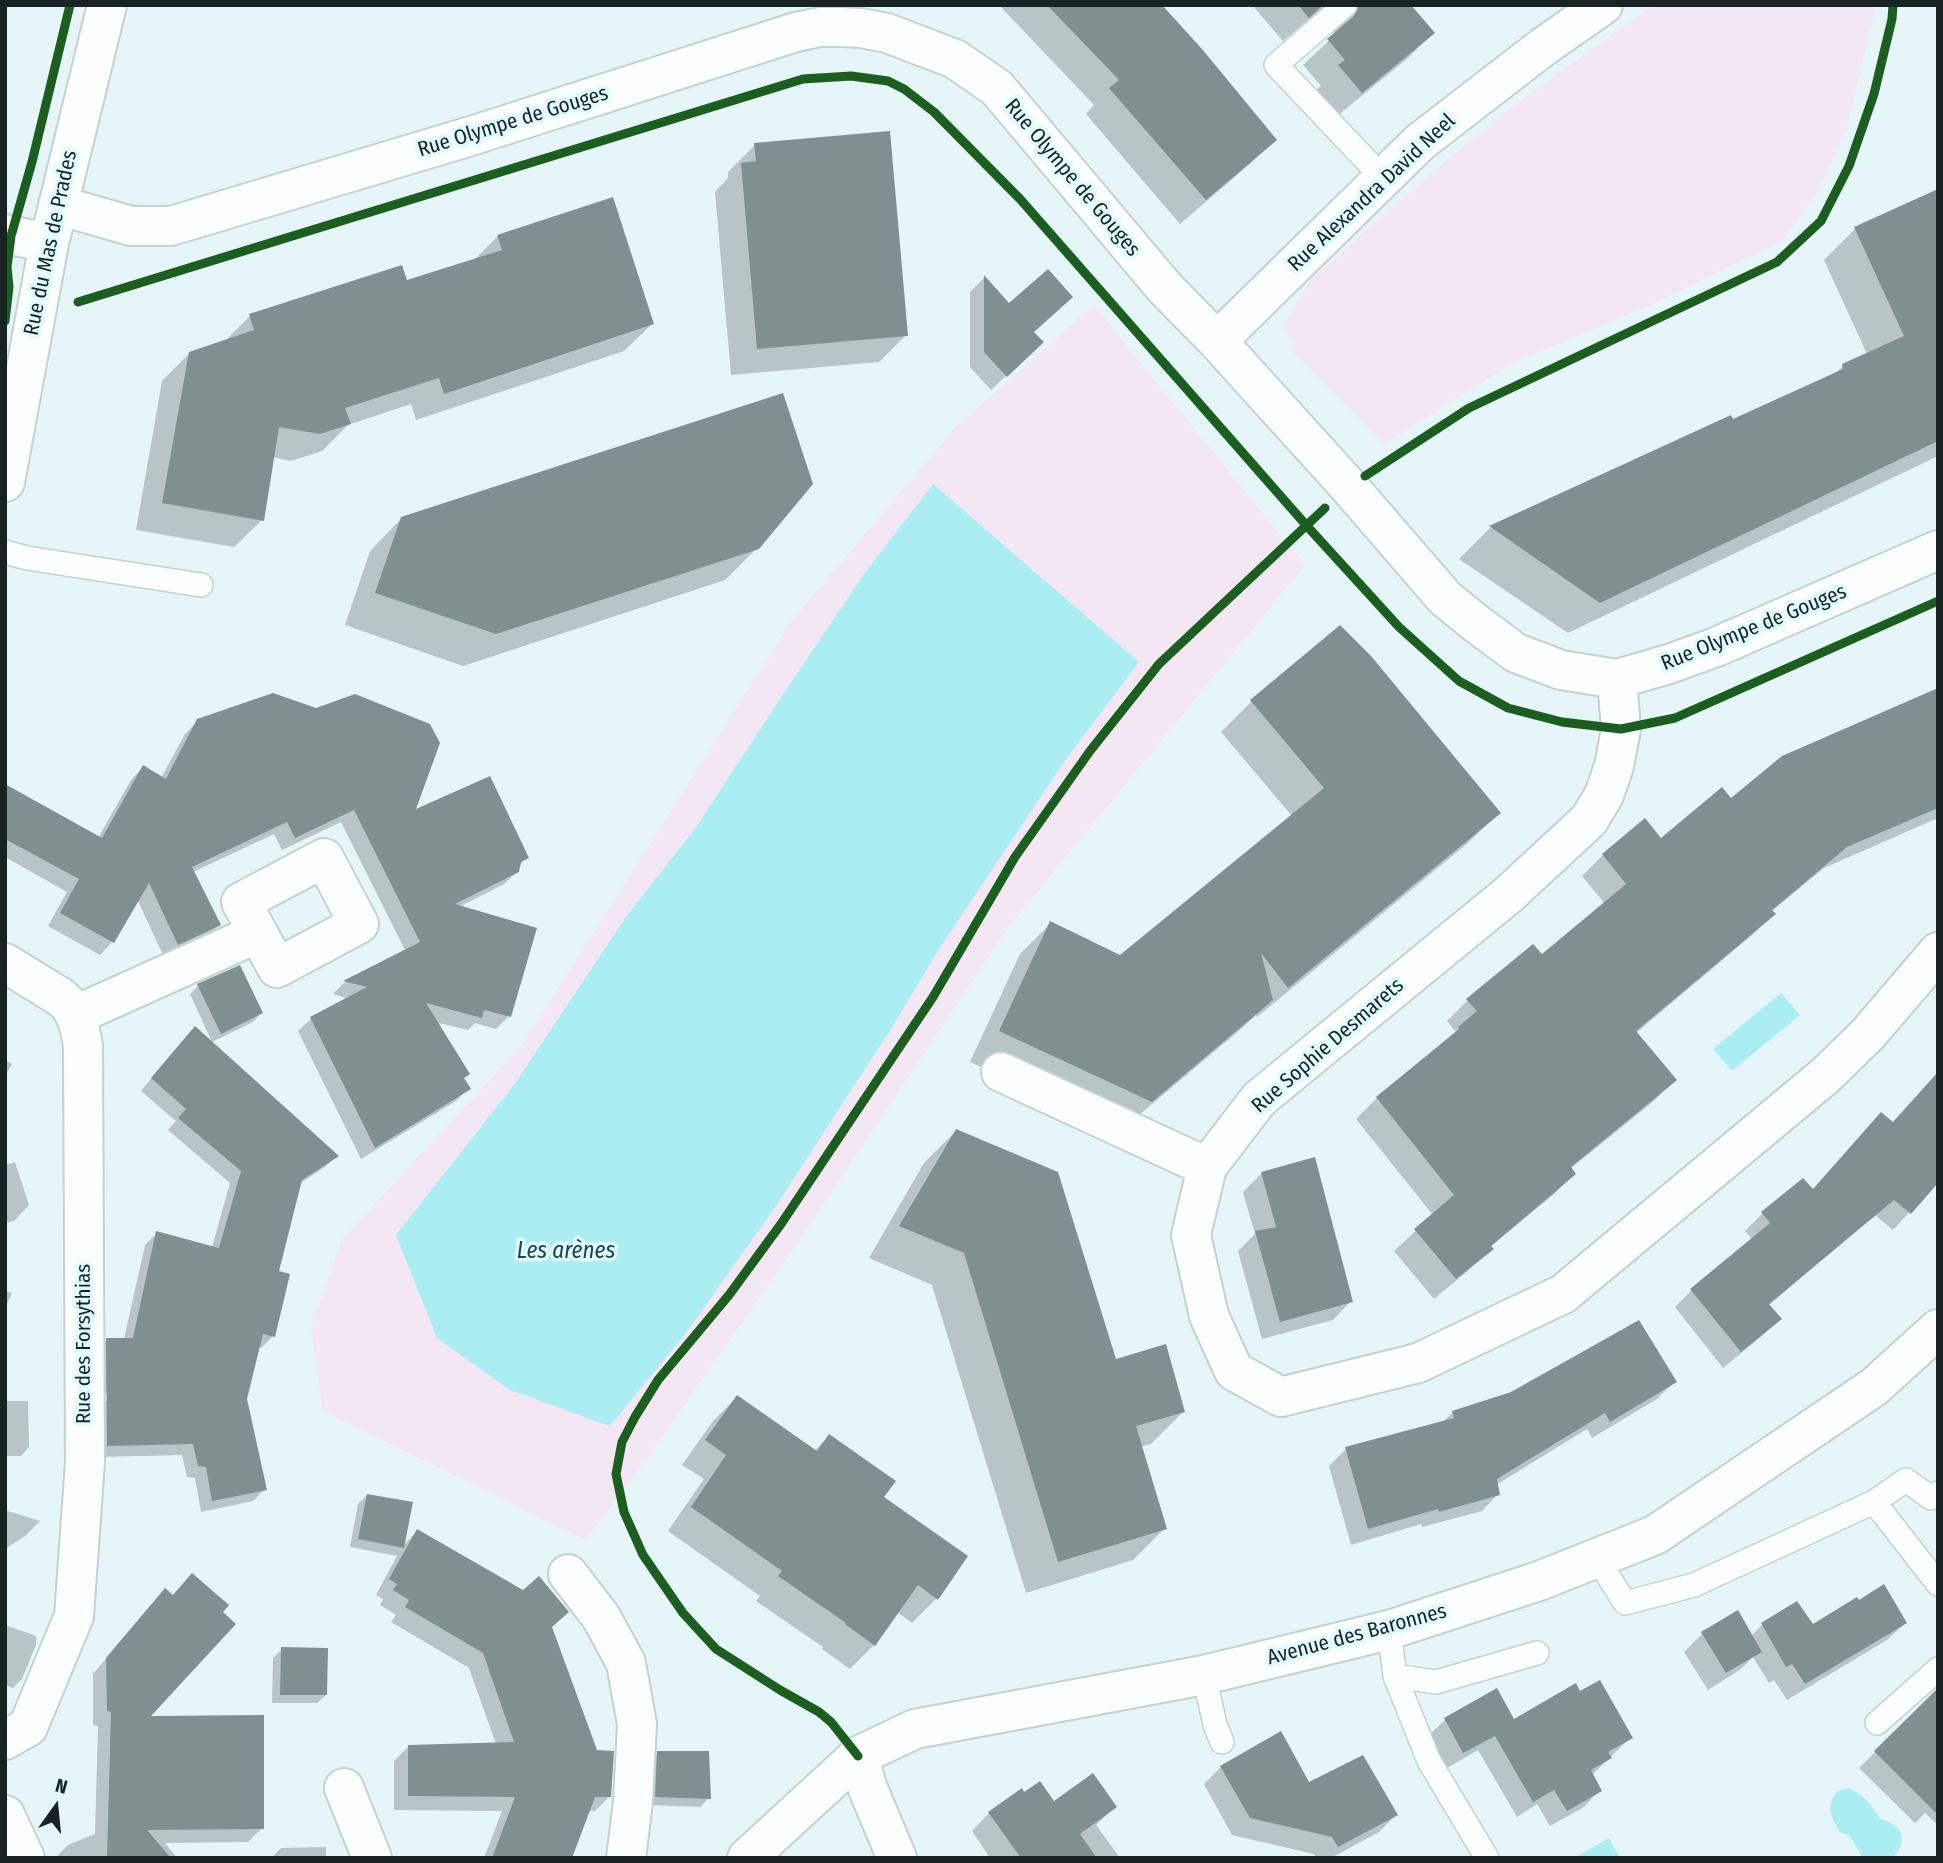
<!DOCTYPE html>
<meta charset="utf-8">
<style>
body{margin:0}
#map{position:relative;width:1943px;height:1863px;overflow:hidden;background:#e6f5f7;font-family:"Fira Sans Condensed",sans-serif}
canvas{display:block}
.frame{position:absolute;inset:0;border:7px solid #192324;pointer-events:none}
.north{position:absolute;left:21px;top:1772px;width:70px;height:70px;-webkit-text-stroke:5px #e0fbfd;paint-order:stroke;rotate:15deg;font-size:19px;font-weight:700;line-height:28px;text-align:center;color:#192324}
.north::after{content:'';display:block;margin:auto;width:24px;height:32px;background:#192324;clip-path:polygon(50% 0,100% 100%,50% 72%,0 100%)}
</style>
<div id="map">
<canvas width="1943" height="1863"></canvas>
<div class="frame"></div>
<div class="north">N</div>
</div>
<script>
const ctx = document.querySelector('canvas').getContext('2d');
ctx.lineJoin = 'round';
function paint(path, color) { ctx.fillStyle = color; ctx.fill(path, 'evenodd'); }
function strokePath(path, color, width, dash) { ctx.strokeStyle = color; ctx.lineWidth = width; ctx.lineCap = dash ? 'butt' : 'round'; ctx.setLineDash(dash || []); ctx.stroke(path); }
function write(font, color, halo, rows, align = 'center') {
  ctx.font = font + ' "Fira Sans Condensed",sans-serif'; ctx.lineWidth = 7; ctx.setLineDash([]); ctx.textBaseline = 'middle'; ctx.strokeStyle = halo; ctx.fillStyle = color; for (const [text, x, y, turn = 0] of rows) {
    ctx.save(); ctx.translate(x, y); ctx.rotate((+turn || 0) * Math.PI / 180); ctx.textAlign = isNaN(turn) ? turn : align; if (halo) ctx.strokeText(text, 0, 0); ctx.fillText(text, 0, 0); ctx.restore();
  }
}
paint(new Path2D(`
 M1653,5H1876L1847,128L1819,190L1783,240L1653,304L1515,362L1384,444L1295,354L1284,325L1309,282L1379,218L1501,115Z
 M1094,305L1305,565L1011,924L795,1247L640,1469L586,1540L323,1411L311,1327L342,1239L522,1045L793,619L955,428Z`), '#f3e7f3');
paint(new Path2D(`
 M933,484L1139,662L1064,762L939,949L891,1029L776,1206L686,1333L610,1426L510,1390L437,1338L396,1235L514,1085L628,914L695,829L778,702L864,574Z
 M1781,993L1800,1015L1732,1071L1713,1049Z
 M1848,1788C1862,1793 1873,1806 1880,1819C1902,1824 1910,1841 1892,1858H1863L1849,1835L1840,1832L1833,1820L1830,1809L1832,1799L1838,1791Z
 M1609,1838L1620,1858H1574Z`), '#aaeef4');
paint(new Path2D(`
 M999,5H1160L1274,140L1250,164L1180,224L1086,114L1094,105Z
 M1252,5H1411L1433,33L1408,58L1337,116L1315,91L1321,86L1303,65L1334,36V27L1317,15L1310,18L1283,41Z
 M755,145L906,335L879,362L731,375L715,192L728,178V172Z
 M1938,191V456L1568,633L1459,559L1490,528L1730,417L1732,421L1832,376L1843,366L1867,354L1824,260L1855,229Z
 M498,236L652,324L624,351L416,420L411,404L348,425L322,451L291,461L272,457L262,520L234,547L136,530L162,381L190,353L224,342L250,316L406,282L473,261Z
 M984,278L1033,333L1026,357L991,390L970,367V292Z
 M402,518L758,547L725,580L463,666L345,625L370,551Z
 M1252,701L1498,813L1468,843L1257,1017L1256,1015L1240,1030L1120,1131L970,1062L1020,954L1050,924L1120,957L1292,816L1221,732Z
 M1938,702V818L1824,868L1771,912L1773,914L1752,935L1636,1033L1674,1080L1654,1101L1570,1169L1574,1174L1553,1195L1490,1247L1470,1269L1434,1299L1394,1251L1433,1215L1356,1119L1377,1098L1442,1045L1456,1032L1447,1021L1468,1000L1542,957L1605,904L1582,876L1603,855L1661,840L1731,801Z
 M198,721L413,812L527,857L519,866L518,871L504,884L459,907L509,1016L496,1029L475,1023L468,1030L435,1022L462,1079L469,1088L456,1101L361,1159L298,1031L311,1019L349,999L333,994L344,983L405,950L341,822L282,850L274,834L193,872L219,925L206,938L164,957L137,899L112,942L100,955L48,926L67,892L5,857V786L98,838L131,780L143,767L161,778L185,734Z
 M198,986L261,1013L253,1022L212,1042L190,994Z
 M183,1040L337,1156L325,1167L299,1184L277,1273L273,1336L261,1348L258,1347L245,1399L265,1489L253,1501L201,1512L195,1478L187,1477L182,1455L96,1457V1412L107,1400H123L95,1389V1351L107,1339H124L145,1245L157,1233L212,1247L230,1183L168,1130L176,1121L141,1091Z
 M5,1060L12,1064L5,1076Z
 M1938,1072V1181L1893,1230L1875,1215L1768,1306L1779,1319L1762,1336L1723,1368L1675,1307L1692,1290L1752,1239L1745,1231L1762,1214L1803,1180L1812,1191L1892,1124Z
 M956,1131L1115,1361L1183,1412L1151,1444L1140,1447L1165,1528L1133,1560L1026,1593L932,1285L869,1258L924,1163Z
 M15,1162L29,1205L14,1221L5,1223V1165Z
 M1262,1173L1351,1301L1333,1320L1262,1339L1238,1251L1255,1234L1243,1192Z
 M5,1291L12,1293L5,1309Z
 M1674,1382L1657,1399L1592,1438L1587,1429L1496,1485L1498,1494L1482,1511L1422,1527L1421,1524L1351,1545L1329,1466L1346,1449L1442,1423L1453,1412Z
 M737,1397L814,1451L830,1436L881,1498L936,1599L912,1623L897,1612L874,1645L850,1669L822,1649L823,1647L756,1601L760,1596L668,1531L704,1479L682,1465L713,1421Z
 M5,1401H28L29,1447L21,1456H5Z
 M367,1495L403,1546L417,1531L550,1628L610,1796L595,1811H588L571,1858H484L502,1811L394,1810V1761L408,1747L496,1744L469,1668L391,1622L396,1615L380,1605L383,1599L376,1595L397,1556L350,1547L358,1504Z
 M5,1510L40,1521L25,1536L5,1549Z
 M1797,1603L1812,1627L1905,1623L1887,1640L1787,1700L1774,1680L1769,1683L1753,1657L1741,1669L1708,1690L1684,1652L1703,1633L1751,1636L1762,1625Z
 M151,1605L147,1718L262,1828L248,1842L165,1843L177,1858H55L68,1845L95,1834L98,1726L93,1725V1674Z
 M5,1625L36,1636V1645L22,1679L13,1688L5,1685Z
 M282,1649L326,1695L317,1703H272L273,1658Z
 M1497,1691L1513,1721L1580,1693L1631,1737L1592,1775L1600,1790L1584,1807L1550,1826L1537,1804L1517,1817L1478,1750L1447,1768L1428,1736L1445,1720Z
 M1920,1708L1938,1712V1825L1925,1813L1915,1823L1859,1768Z
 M658,1753L709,1798L700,1807L647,1805L649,1762Z
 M1221,1767L1308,1784L1396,1815L1379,1832L1331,1858H1317L1314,1854L1232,1835L1204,1784Z
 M1024,1795L1054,1803L1115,1807L1096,1825L1120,1858H990L972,1831L989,1813Z
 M326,1847V1858H271L281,1848Z`), '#0003');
paint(new Path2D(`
 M1047,5H1162L1202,49L1277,140L1206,200L1109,88L1119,80Z
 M1298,5H1323L1309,18Z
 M1359,5H1411L1435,33L1362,93L1338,65L1345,60L1327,39L1354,16Z
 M890,131L908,336L757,349L741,163L756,161L754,143Z
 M1938,189V441L1600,603L1489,526L1731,415L1733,419L1843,369L1842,364L1904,336L1854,227Z
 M613,197L654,324L444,394L439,378L345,408L351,424L320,434L279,427L264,521L162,503L189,352L254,330L249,314L402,265L407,280L502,250L497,235Z
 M1048,269L1073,297L1034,332L1044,342L1007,377L984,352V275L1009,303Z
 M783,393L813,484L759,549L496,634L375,593L401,517Z
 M1340,625L1371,656L1501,813L1288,988L1261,953L1273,1000L1152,1102L999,1031L1050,921L1120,955L1324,788L1250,700Z
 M1938,688V808L1847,847L1772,910L1776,914L1636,1031L1677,1080L1571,1167L1576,1174L1491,1246L1494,1249L1456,1279L1414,1229L1454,1195L1376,1097L1459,1029L1458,1027L1477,1011L1466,999L1533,944L1542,954L1626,884L1602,854L1645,818L1661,838L1722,787L1731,798L1782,756Z
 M273,693L316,708L355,694L430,724L440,743L416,809L490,776L529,858L521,862L519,872L455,904L537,928L511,1017L484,1010L482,1018L426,1003L470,1074L464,1078L471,1089L375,1148L310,1017L367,987L343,981L420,942L354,810L295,838L287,822L192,867L221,925L178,945L149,883L114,943L60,913L79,879L5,839V784L102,838L143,765L166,779L197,719Z
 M240,965L263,1013L221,1034L197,984Z
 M195,1026L339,1156L302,1180L279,1271L290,1274L275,1337L263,1334L247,1399L267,1490L212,1501L206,1467L198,1466L193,1444L107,1446L106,1338H133L156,1231L219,1248L241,1171L178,1118L186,1109L151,1078Z
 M1938,1072V1183L1911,1214L1894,1200L1769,1304L1782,1319L1741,1352L1690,1289L1770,1223L1761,1212L1803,1178L1813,1189L1881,1112L1893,1122Z
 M956,1129L1058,1172L1116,1359L1166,1344L1185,1412L1136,1426L1167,1529L1058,1562L964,1253L899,1226Z
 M1315,1157L1353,1302L1280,1322L1255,1231L1276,1227L1261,1172Z
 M1639,1320L1677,1382L1610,1422L1605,1413L1497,1479L1500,1495L1439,1512L1438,1509L1368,1529L1345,1447L1454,1418L1452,1411L1511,1392Z
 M737,1395L817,1451L829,1434L896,1481L884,1497L968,1556L938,1600L918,1585L875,1646L845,1624L846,1623L778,1576L782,1571L691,1507L726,1455L705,1440Z
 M367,1494L413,1502L404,1548L358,1539Z
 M417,1529L523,1590L539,1576L569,1612L552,1627L597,1750L614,1751L611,1797H595L572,1858H492L515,1797L408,1796V1745L514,1742L483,1653L405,1607L409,1600L393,1590L397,1584L389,1579Z
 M192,1573L229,1605L223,1612L236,1624L151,1716L264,1715V1829L147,1830L171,1858H107L111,1712L107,1711L106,1658L165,1588L173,1595Z
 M1884,1584L1907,1623L1805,1684L1792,1664L1786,1667L1761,1623L1797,1601L1813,1624L1857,1597L1859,1600Z
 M1738,1610L1762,1652L1726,1673L1701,1632Z
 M281,1647L328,1648L327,1695H280Z
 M1600,1680L1633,1738L1608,1752L1612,1758L1591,1770L1602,1791L1567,1811L1554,1790L1533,1802L1495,1736L1463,1753L1444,1718L1497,1688L1514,1719L1576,1683L1580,1691Z
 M1938,1688V1815L1874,1751Z
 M1281,1731L1309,1782L1363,1755L1398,1815L1338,1847L1332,1837L1250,1818L1220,1766Z
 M657,1751H709L711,1799L655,1797Z
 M1093,1773L1117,1807L1080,1834L1097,1858H1021L988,1812L1022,1788L1024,1792L1040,1781L1054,1801Z`), '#809091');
const service = new Path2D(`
 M1345,5L1276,65L1383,178
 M5,552L27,558L201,585
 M1874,1502L1906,1480L1931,1498L1938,1493
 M1597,1558L1625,1603L1694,1585L1874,1502L1938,1584
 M1389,1630L1395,1676L1429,1761L1487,1858
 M1204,1675L1215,1725L1222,1742
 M1395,1676L1436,1682L1537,1653
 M1877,1723L1938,1669`);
const minor = new Path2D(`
 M58,205L131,226H171L471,136L796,32L820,27H839L861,28L887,33L955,59L997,88L1165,288L1217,341L1350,488L1445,598L1477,624L1516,653L1561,670L1617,679L1669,664L1716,647L1938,550
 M5,234L49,243
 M1217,341L1420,142L1543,47L1603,5
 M5,482L49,243L107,5
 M1617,679L1621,729L1614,766L1604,795L1589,820L1508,895L1259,1099L1207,1167L1191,1235L1209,1316L1234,1371L1281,1397L1418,1363L1563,1294L1826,1075L1868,1034L1938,952
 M5,963L62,998C77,1011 80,1027 83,1046L85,1462L74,1616L28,1727L5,1740
 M76,1015L258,933L277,968L359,924L324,858L241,902L258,933
 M1001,1072L1207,1167
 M568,1574L601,1617L626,1663L637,1724L633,1802L626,1858
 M858,1756L868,1789L897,1858
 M344,1788L372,1858
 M5,1815L25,1858
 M747,1858L858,1756L915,1729L1204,1675L1389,1630L1539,1581L1655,1535L1874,1387L1938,1329`);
strokePath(service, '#c5d1d3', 26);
strokePath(minor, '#c5d1d3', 42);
strokePath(service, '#fbfefe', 23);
strokePath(minor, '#fbfefe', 38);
strokePath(new Path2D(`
 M78,302L803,79L851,76L888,81L904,89L934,112L1020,199L1306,525L1399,627L1459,681L1508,708L1562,722L1621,729L1675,718L1938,601
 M5,321L9,287L7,267L11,236L32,162L70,5
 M1365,476L1469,408L1777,262L1821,221L1849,166L1874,94L1892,19L1893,5
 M858,1756L831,1722L819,1712L780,1690L716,1649L683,1613L643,1555L624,1512L616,1474L622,1442L635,1417L658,1380L729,1295L781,1224L933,997L1015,857L1090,751L1159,664L1325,508`), '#1b5e20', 9);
write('21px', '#192324', '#e0fbfd', [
 ["Rue Olympe de Gouges",513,122,-17],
 ["Rue Olympe de Gouges",1072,178,50],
 ["Rue Alexandra David Neel",1372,193,-43],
 ["Rue du Mas de Prades",51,243,-78],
 ["Rue Olympe de Gouges",1754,628,-22],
 ["Rue Sophie Desmarets",1328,1046,-41],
 ["Rue des Forsythias",84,1344,-90],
 ["Avenue des Baronnes",1357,1635,-15]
]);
write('italic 23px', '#1a4447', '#e0fbfd', [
 ["Les arènes",566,1252]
]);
</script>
